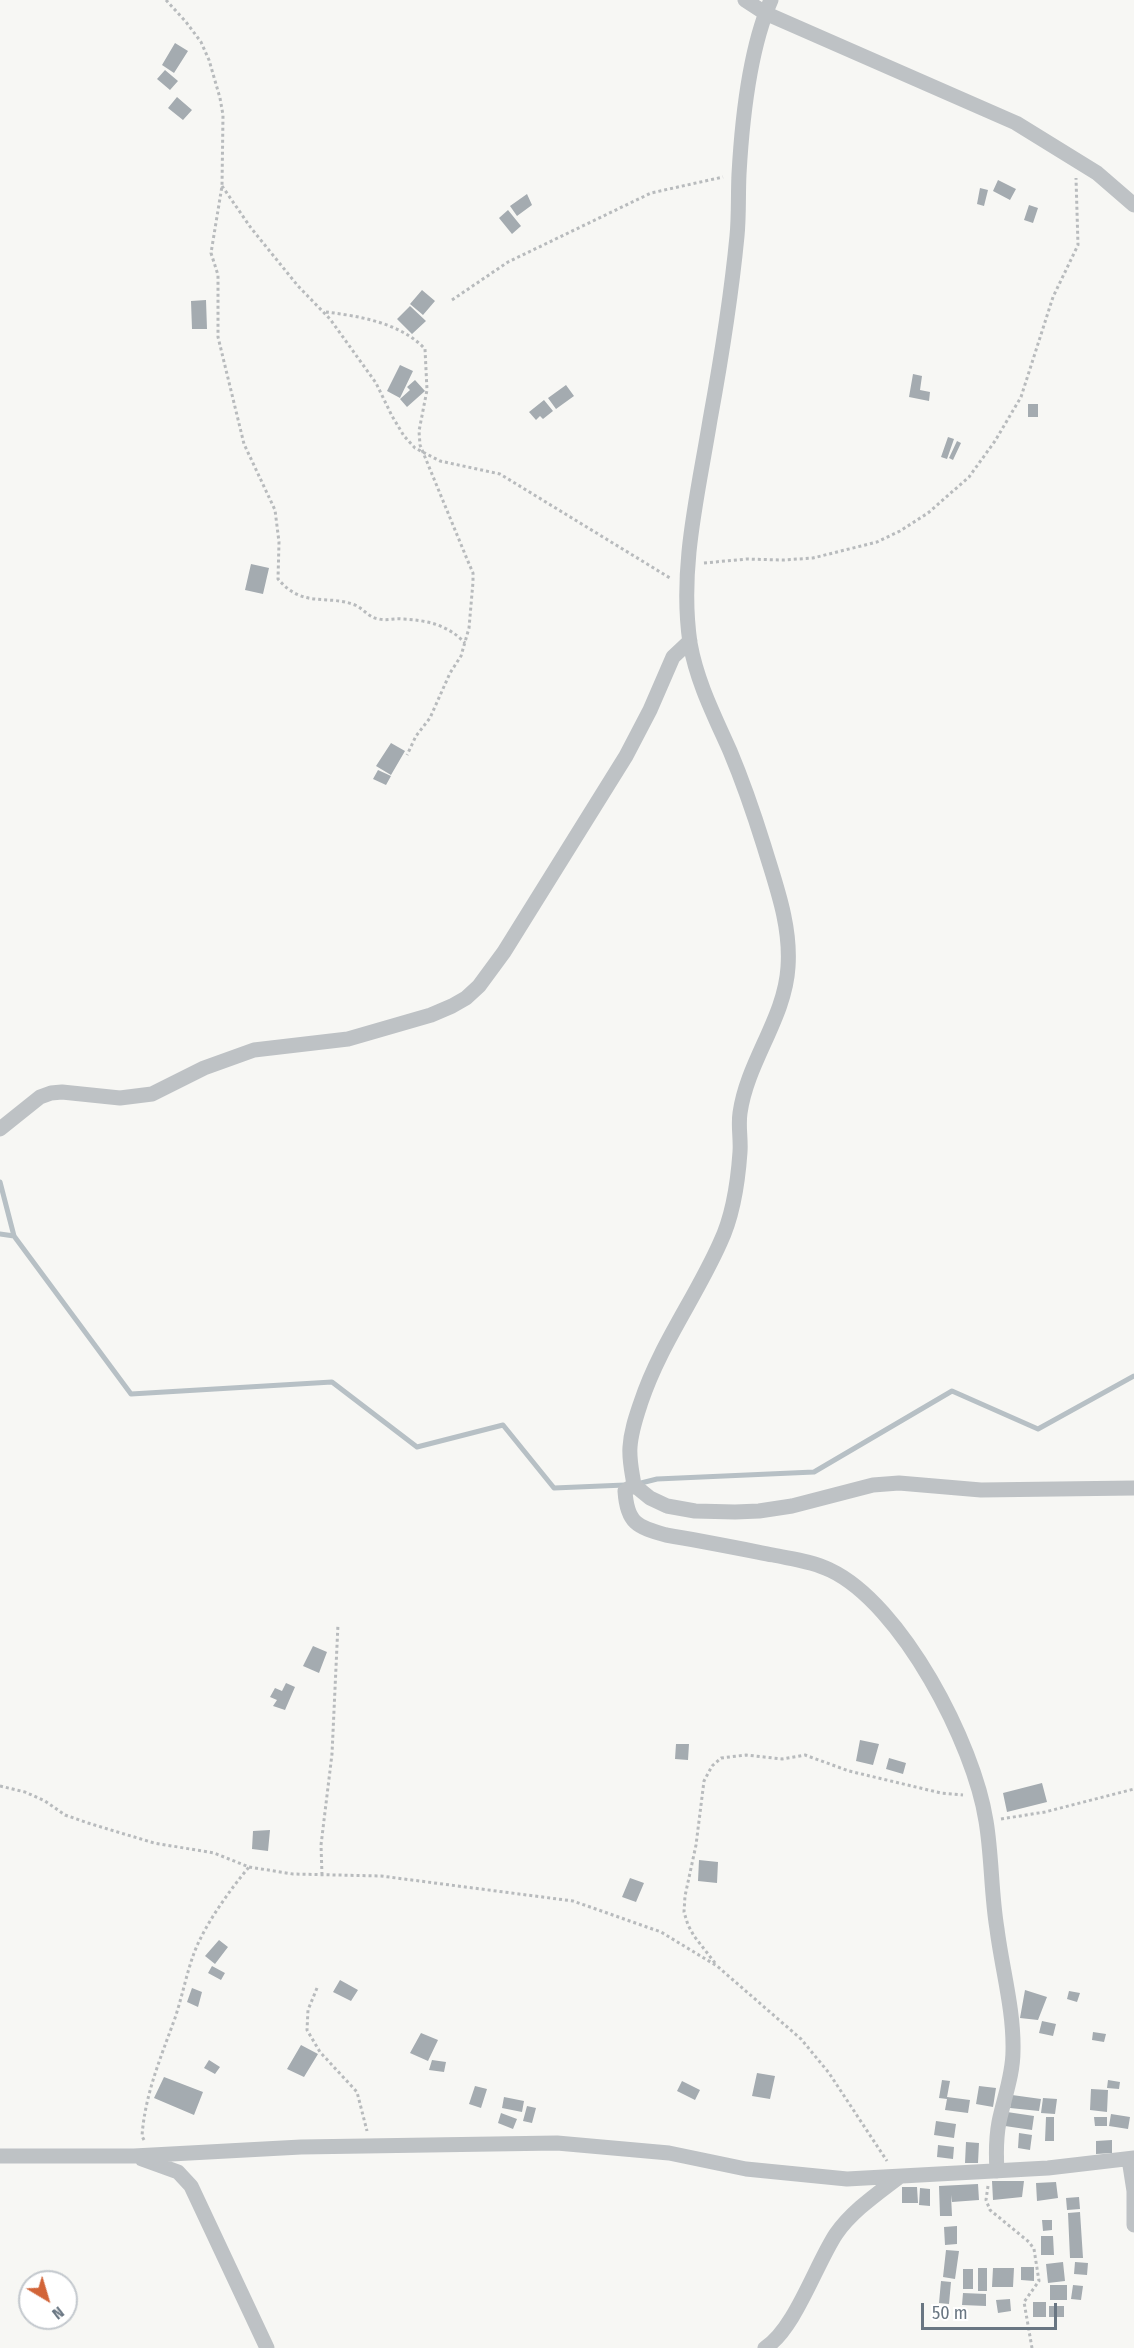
<!DOCTYPE html>
<style>
body{margin:0}
#map{position:relative;width:1134px;height:2348px;overflow:hidden;background:#f7f7f4;font-family:"Fira Sans Condensed",sans-serif}
canvas{display:block}
.north{position:absolute;left:18px;top:2270px;width:60px;height:60px;box-sizing:border-box;background:#fff;border:2px solid #c3c8cd;border-radius:50%;rotate:142deg;font-size:16px;font-weight:700;line-height:24px;text-align:center;color:#697682}
.north::after{content:'';display:block;margin:auto;width:21px;height:27px;background:#d26438;clip-path:polygon(50% 0,100% 100%,50% 72%,0 100%)}
.scale{position:absolute;left:921px;top:2303px;width:136px;height:27px;box-sizing:border-box;border:3px solid #697682;border-top:0;padding-left:8px;font-size:18px;line-height:21px;white-space:nowrap;color:#697682;-webkit-text-stroke:4px #fff;paint-order:stroke}
</style>
<div id="map">
<canvas width="1134" height="2348"></canvas>
<div class="north">N</div>
<div class="scale">50 m</div>
</div>
<script>
const ctx = document.querySelector('canvas').getContext('2d');
ctx.lineJoin = 'round';
function strokePath(path, color, width, dash) { ctx.strokeStyle = color; ctx.lineWidth = width; ctx.lineCap = dash ? 'butt' : 'round'; ctx.setLineDash(dash || []); ctx.stroke(path); }
function paint(path, color) { ctx.fillStyle = color; ctx.fill(path, 'evenodd'); }
strokePath(new Path2D(`
 M0,1182L14,1236
 M0,1234L14,1236L131,1394L332,1382L417,1447L503,1425L554,1488L625,1485
 M637,1484L657,1479L814,1472L952,1391L1038,1429L1134,1376`), '#b7c0c5', 5);
paint(new Path2D(`
 M175,43L188,51L174,73L162,65Z
 M165,70L178,81L170,90L157,79Z
 M177,97L192,110L183,120L168,108Z
 M998,180L1016,189L1010,200L993,191Z
 M980,188L988,190L984,206L977,204Z
 M527,194L532,205L517,216L510,206Z
 M1029,205L1038,208L1033,223L1024,220Z
 M508,210L521,226L512,234L499,218Z
 M422,290L435,301L423,315L410,304Z
 M206,300L207,329H192L191,301Z
 M410,306L426,321L412,334L397,319Z
 M400,365L413,371L400,398L387,391Z
 M913,374L922,376L920,390L930,392L929,401L909,397Z
 M415,380L425,391L407,407L400,399L410,390L407,387Z
 M566,385L574,396L556,409L548,398Z
 M544,400L553,411L543,419L540,416L536,420L529,412Z
 M1028,404H1038V417H1028Z
 M948,437L954,439L947,459L941,457Z
 M957,441L961,443L953,460L949,458Z
 M251,564L269,568L263,594L245,590Z
 M391,743L405,751L391,775L376,766Z
 M378,770L391,776L386,785L373,779Z
 M313,1646L327,1652L319,1673L303,1666Z
 M286,1683L295,1687L285,1710L273,1706L277,1700L270,1697L275,1688L282,1691Z
 M860,1740L879,1744L873,1765L856,1761Z
 M676,1744H689L688,1760L675,1759Z
 M889,1758L906,1763L903,1774L886,1769Z
 M1042,1783L1047,1802L1007,1812L1003,1793Z
 M270,1830L268,1851L252,1849L253,1831Z
 M699,1860L718,1862L717,1883L698,1881Z
 M630,1878L644,1883L636,1902L622,1897Z
 M219,1940L228,1947L215,1964L205,1956Z
 M212,1966L225,1973L221,1980L208,1973Z
 M340,1980L358,1990L351,2001L333,1992Z
 M192,1988L202,1992L198,2007L187,2002Z
 M1025,1990L1047,1997L1038,2020L1020,2018Z
 M1069,1991L1080,1993L1077,2002L1067,1999Z
 M1042,2021L1056,2024L1053,2036L1039,2033Z
 M1093,2032L1106,2034L1104,2042L1092,2040Z
 M421,2033L438,2040L428,2061L410,2053Z
 M301,2045L318,2054L304,2077L287,2069Z
 M209,2060L220,2067L215,2074L204,2068Z
 M432,2060L446,2062L444,2072L429,2070Z
 M757,2073L775,2076L770,2099L752,2096Z
 M164,2077L203,2092L194,2115L154,2098Z
 M942,2080L950,2081L947,2097L970,2100L968,2113L945,2110L947,2099L939,2098Z
 M1108,2080L1120,2082L1119,2089L1107,2088Z
 M682,2081L700,2090L695,2100L677,2091Z
 M475,2086L487,2089L481,2108L469,2104Z
 M979,2086L996,2088L993,2107L976,2104Z
 M1091,2089L1108,2090L1107,2112L1090,2110Z
 M1012,2095L1041,2099L1039,2111L1010,2108Z
 M504,2097L524,2101L522,2112L502,2108Z
 M1043,2098L1057,2099L1055,2114L1041,2113Z
 M527,2106L536,2108L532,2123L523,2121Z
 M1007,2112L1034,2116L1032,2130L1005,2126Z
 M501,2113L517,2119L513,2129L498,2123Z
 M1111,2114L1130,2117L1128,2129L1109,2126Z
 M1046,2117H1054V2141H1045Z
 M1094,2117H1107V2126H1095Z
 M936,2121L956,2124L954,2138L934,2135Z
 M1019,2133L1032,2135L1030,2150L1018,2148Z
 M1112,2140V2153L1096,2154V2141Z
 M966,2142L979,2143L978,2163H965Z
 M938,2145L954,2147L953,2159L937,2157Z
 M992,2181H1024L1022,2197L993,2200Z
 M1056,2182L1058,2198L1037,2201L1036,2183Z
 M978,2184L979,2200L952,2202L951,2195L952,2216H940L939,2186Z
 M902,2187H917L918,2203H902Z
 M920,2188L930,2189V2206L919,2205Z
 M1079,2197L1080,2209L1067,2210L1066,2198Z
 M1080,2212L1083,2258H1070L1068,2213Z
 M1042,2220H1052V2230L1043,2231Z
 M957,2226V2244L945,2245L944,2227Z
 M1041,2236H1053L1054,2255H1041Z
 M946,2250L959,2251L955,2279L943,2277Z
 M1063,2262L1065,2281L1048,2283L1046,2264Z
 M1075,2262L1088,2263L1087,2275L1074,2274Z
 M1021,2267H1034V2281L1021,2280Z
 M978,2268H987V2291H978Z
 M993,2268H1014L1013,2287H992Z
 M963,2269H973V2289H963Z
 M941,2281L951,2282L949,2304L939,2303Z
 M1050,2285H1067V2300H1050Z
 M1073,2285L1083,2286L1081,2300L1071,2299Z
 M963,2293L986,2294V2306L962,2305Z
 M1010,2299L1011,2311L998,2313L996,2300Z
 M1033,2302H1046V2317H1033Z
 M1049,2306H1064V2317H1049Z`), '#a4abb0');
strokePath(new Path2D(`
 M166,0L186,22L201,42L209,60L220,98L223,115L222,186L211,253L218,275V337L244,444L275,510L279,542L278,579C303,609 328,594 355,605C364,609 369,618 379,619C387,621 394,618 402,619C427,620 448,625 465,643
 M222,186L251,228L298,286L330,319L376,383L392,416L404,436L415,448L440,461L500,474L670,578
 M452,300L508,262L651,193L723,177
 M326,312C359,316 401,323 425,349L427,390L419,431L420,445L467,559L473,573V582L469,628L461,656L450,673L430,718L416,736L407,755
 M704,563L747,559L783,560L813,558L877,542L900,531L928,513L969,477L995,441L1021,397L1053,297L1078,245L1076,178
 M0,1786L25,1792L45,1801L65,1815L88,1823L154,1843L214,1853L249,1867L293,1874L381,1876L573,1901L661,1932L717,1966L801,2039L829,2073L887,2161
 M1001,1819L1045,1812L1134,1789
 M322,1875L321,1845L332,1754L338,1624
 M715,1963L694,1936L688,1925L684,1912L685,1896L696,1845L704,1781L712,1766L721,1758L746,1755L782,1759L805,1755L849,1771L941,1793L963,1795
 M317,1988L308,2010L307,2030L320,2052L357,2092L367,2131
 M144,2140L142,2136C145,2094 161,2057 175,2018C182,1997 186,1976 193,1956C203,1927 229,1891 249,1867
 M988,2186L986,2200L990,2210L1029,2242L1034,2249L1039,2281L1024,2302L1032,2348`), '#b8bbbd', 3, [3, 3]);
strokePath(new Path2D(`
 M745,0L765,13L1016,123L1097,173L1134,205
 M771,0C749,50 742,120 739,174C738,195 739,216 737,236C731,298 721,360 710,420C698,494 679,568 690,643C697,682 714,715 730,751C743,782 754,814 764,846C776,886 791,925 788,967C785,1018 747,1062 740,1113C738,1126 741,1139 740,1152C738,1181 733,1216 720,1243C696,1297 660,1345 641,1402C636,1417 631,1431 630,1447C629,1460 632,1472 634,1485L650,1498L667,1506L695,1511L735,1512L759,1511L792,1506L873,1485L899,1483L981,1490L1134,1488
 M0,1129L40,1097L51,1093L62,1092L120,1098L152,1094L204,1068L254,1050L348,1039L431,1015L452,1006L466,998L479,986L504,952L626,756L650,710L673,657L690,641
 M634,1485L625,1491C627,1523 637,1527 666,1535C702,1541 737,1548 773,1555C792,1559 812,1561 830,1570C902,1604 974,1744 986,1821C992,1857 991,1893 997,1929C1002,1969 1014,2010 1013,2051C1013,2075 1004,2098 999,2122C996,2138 996,2155 997,2171
 M0,2156H134L301,2147L557,2143L669,2153L746,2169L847,2179L1048,2168L1134,2158
 M142,2159L178,2172L191,2186L267,2348
 M1129,2159L1134,2191V2225
 M765,2348C795,2329 816,2264 836,2234C852,2211 877,2194 899,2177`), '#bec2c5', 15);
</script>
